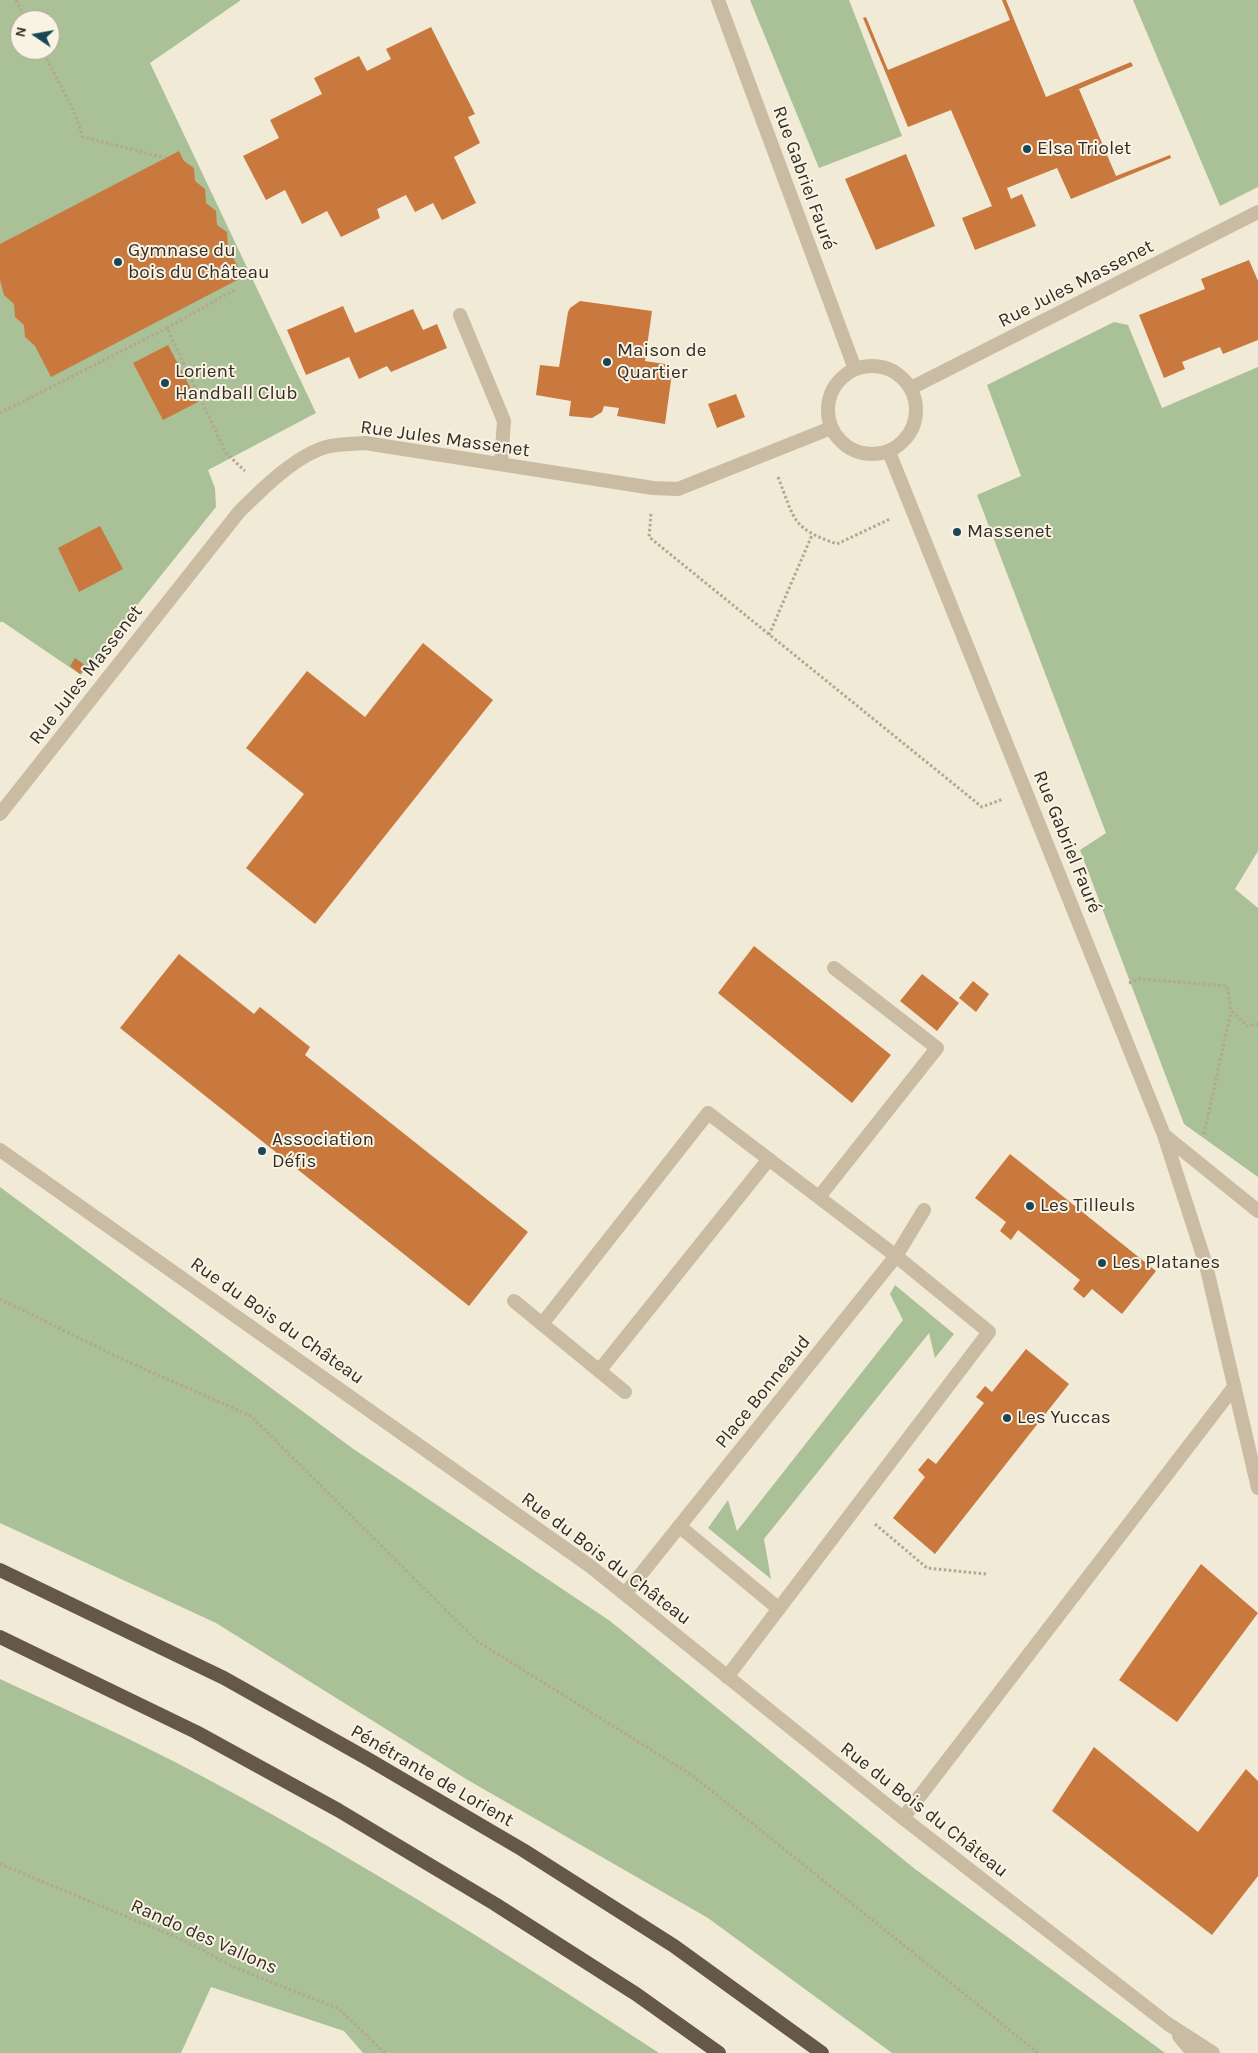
<!DOCTYPE html>
<meta charset="utf-8">
<style>
body{margin:0}
#map{position:relative;width:1258px;height:2053px;overflow:hidden;background:#f1ead7;font-family:Karla,sans-serif}
canvas{display:block}
.north{position:absolute;left:10px;top:10px;width:50px;height:50px;box-sizing:border-box;background:#f9f3e3;border:1px solid #aaa397;border-radius:50%;rotate:282deg;font-size:14px;font-weight:700;line-height:20px;text-align:center;color:#342c25}
.north::after{content:'';display:block;margin:auto;width:18px;height:22px;background:#1a4756;clip-path:polygon(50% 0,100% 100%,50% 72%,0 100%)}
</style>
<div id="map">
<canvas width="1258" height="2053"></canvas>
<div class="north">N</div>
</div>
<script>
const ctx = document.querySelector('canvas').getContext('2d');
ctx.lineJoin = 'round';
function paint(path, color) { ctx.fillStyle = color; ctx.fill(path, 'evenodd'); }
function strokePath(path, color, width, dash) { ctx.strokeStyle = color; ctx.lineWidth = width; ctx.lineCap = dash ? 'butt' : 'round'; ctx.setLineDash(dash || []); ctx.stroke(path); }
function write(font, color, halo, rows, align = 'center') {
  ctx.font = font + ' Karla,sans-serif'; ctx.lineWidth = 4; ctx.setLineDash([]); ctx.textBaseline = 'middle'; ctx.strokeStyle = halo; ctx.fillStyle = color; for (const [text, x, y, turn = 0] of rows) {
    ctx.save(); ctx.translate(x, y); ctx.rotate((+turn || 0) * Math.PI / 180); ctx.textAlign = isNaN(turn) ? turn : align; if (halo) ctx.strokeText(text, 0, 0); ctx.fillText(text, 0, 0); ctx.restore();
  }
}
paint(new Path2D(`
 M0,0H241L150,63L316,413L208,470L215,488L216,507L81,675L3,622H0ZM20,20H50V50H20Z
 M750,0H849L902,136L819,168Z
 M1133,0H1258V187L1220,206Z
 M1114,322L1128,325L1162,408L1258,367V851L1235,889L1258,908V1177L1184,1124L1080,850L1106,833L977,495L1021,476L987,385Z
 M0,1187L352,1448L610,1621L915,1869L1165,2053H892L708,1918L466,1779L216,1623L0,1523Z
 M895,1285L954,1334L935,1358L929,1333L764,1539L771,1579L708,1528L728,1500L737,1531L903,1320L890,1294Z
 M0,1679C58,1706 118,1733 175,1762C342,1849 502,1950 659,2053H363L344,2031L211,1987L181,2053H0Z`), '#aac097');
paint(new Path2D(`
 M1002,0H1006L1046,97L1131,62L1133,66L1079,89L1116,176L1170,155L1171,158L1071,199L1057,168L1007,188L1011,199L1022,194L1036,226L975,250L962,218L992,206L951,110L908,127L863,18L866,17L888,70L1010,20Z
 M431,27L475,114L468,117L480,143L454,157L476,203L442,220L433,203L415,212L406,195L377,209L380,218L341,237L327,211L302,224L285,190L266,200L243,156L279,138L270,120L322,94L314,78L359,56L367,71L391,59L386,49Z
 M179,151L184,161L194,168L195,181L205,189L206,203L216,211L217,225L227,232L228,248L243,277L51,377L35,346L25,337L24,325L15,317L14,304L4,295L0,280V244Z
 M906,154L935,226L876,250L845,179Z
 M1249,260L1258,281V340L1223,354L1220,347L1182,362L1185,369L1164,378L1139,315L1205,289L1201,279Z
 M580,301L652,311L645,361L665,364L672,373L665,424L617,416L619,408L604,406L602,412L592,418L569,416L571,401L536,395L540,365L559,367L568,312L570,308Z
 M343,306L355,333L413,309L423,330L437,324L447,348L391,372L387,366L359,379L349,357L306,375L287,330Z
 M168,345L198,402L163,420L133,363Z
 M736,394L745,417L717,428L708,404Z
 M100,526L123,569L79,592L58,548Z
 M423,643L493,700L315,924L246,868L304,794L246,748L307,671L365,717Z
 M75,658L86,666L80,674L70,666Z
 M754,946L891,1055L852,1103L718,993Z
 M179,954L254,1014L260,1007L310,1047L305,1055L528,1232L469,1306L120,1028Z
 M922,974L959,1003L937,1031L900,1001Z
 M973,981L989,994L976,1012L959,998Z
 M1010,1154L1156,1271L1122,1314L1092,1289L1084,1298L1073,1289L1080,1280L1018,1230L1011,1240L1000,1231L1006,1222L975,1198Z
 M1026,1349L1069,1384L935,1554L893,1518L925,1477L918,1470L928,1458L936,1464L984,1403L976,1397L985,1386L992,1392Z
 M1201,1564L1258,1613L1177,1722L1119,1680Z
 M1094,1747L1198,1832L1246,1769L1258,1781V1876L1212,1935L1052,1811Z`), '#c9793d');
strokePath(new Path2D(`
 M16,0L26,20
 M42,50L73,109L83,137L166,158
 M167,328L236,289
 M0,413L167,328L226,453L245,471
 M778,477C795,520 791,528 837,544L890,519
 M651,514L649,537L982,807L1003,799
 M769,635L812,535
 M1129,983L1140,979L1227,986L1231,1010L1247,1026L1258,1024
 M1204,1134L1231,1011
 M0,1299L124,1360L251,1416L477,1641L693,1776L1038,2053
 M875,1524L927,1568L986,1574
 M0,1864L183,1940L236,1968L339,2009L385,2053`), '#b5a68d', 3, [2.5, 2.5]);
strokePath(new Path2D(`
 M460,315L504,421L501,464
 M911,388L1258,212
 M0,814L239,512C262,489 298,453 330,446C341,444 353,444 365,443L653,488L678,489L831,428
 M819,1197L937,1048L834,968
 M514,1301L625,1392
 M542,1324L708,1113L896,1256L989,1332L727,1677
 M599,1371L769,1159
 M679,1526L779,1609
 M625,1594L896,1256L924,1210`), '#c9bca3', 14);
strokePath(new Path2D(`
 M718,0L855,369
 M828 410a44 44 0 1 1 88 0a44 44 0 1 1-88 0Z
 M889,452L1164,1135L1258,1211
 M1164,1135L1206,1265L1258,1488
 M903,1818L1234,1387`), '#c9bca3', 14);
strokePath(new Path2D(`
 M0,1150L590,1566L903,1818L1168,2024L1213,2053
 M1179,2036L1193,2053`), '#c9bca3', 14);
strokePath(new Path2D(`
 M0,1570L224,1678L368,1759L523,1850L674,1946L822,2053
 M0,1637L196,1732L338,1810L495,1904L636,1994L719,2053`), '#665848', 14);
for (const [x, y, r, color] of [
 [1027,149,5,"#1a4756"],
 [118,262,5,"#1a4756"],
 [607,362,5,"#1a4756"],
 [165,383,5,"#1a4756"],
 [957,532,5,"#1a4756"],
 [262,1151,5,"#1a4756"],
 [1030,1206,5,"#1a4756"],
 [1102,1263,5,"#1a4756"],
 [1007,1418,5,"#1a4756"]
]) { const dot = new Path2D(); dot.arc(x, y, r, 0, 2 * Math.PI); ctx.fillStyle = color; ctx.fill(dot); strokePath(dot, '#f9f3e3', 2); }
write('19px', '#342c25', '#f9f3e3', [
 ["Elsa Triolet",1037,149],
 ["Gymnase du",128,251],
 ["bois du Château",128,273],
 ["Maison de",617,351],
 ["Quartier",617,373],
 ["Lorient",175,372],
 ["Handball Club",175,394],
 ["Massenet",967,532],
 ["Association",272,1140],
 ["Défis",272,1162],
 ["Les Tilleuls",1040,1206],
 ["Les Platanes",1112,1263],
 ["Les Yuccas",1017,1418]
], 'left');
write('19px', '#342c25', '#f9f3e3', [
 ["Rue Gabriel Fauré",804,178,70],
 ["Rue Jules Massenet",1076,284,-27],
 ["Rue Jules Massenet",445,439,8],
 ["Rue Jules Massenet",86,675,-52],
 ["Rue Gabriel Fauré",1067,842,68],
 ["Rue du Bois du Château",277,1321,35],
 ["Place Bonneaud",763,1392,-51],
 ["Rue du Bois du Château",606,1559,37],
 ["Pénétrante de Lorient",432,1776,30],
 ["Rue du Bois du Château",924,1810,38],
 ["Rando des Vallons",204,1937,24]
]);
</script>
